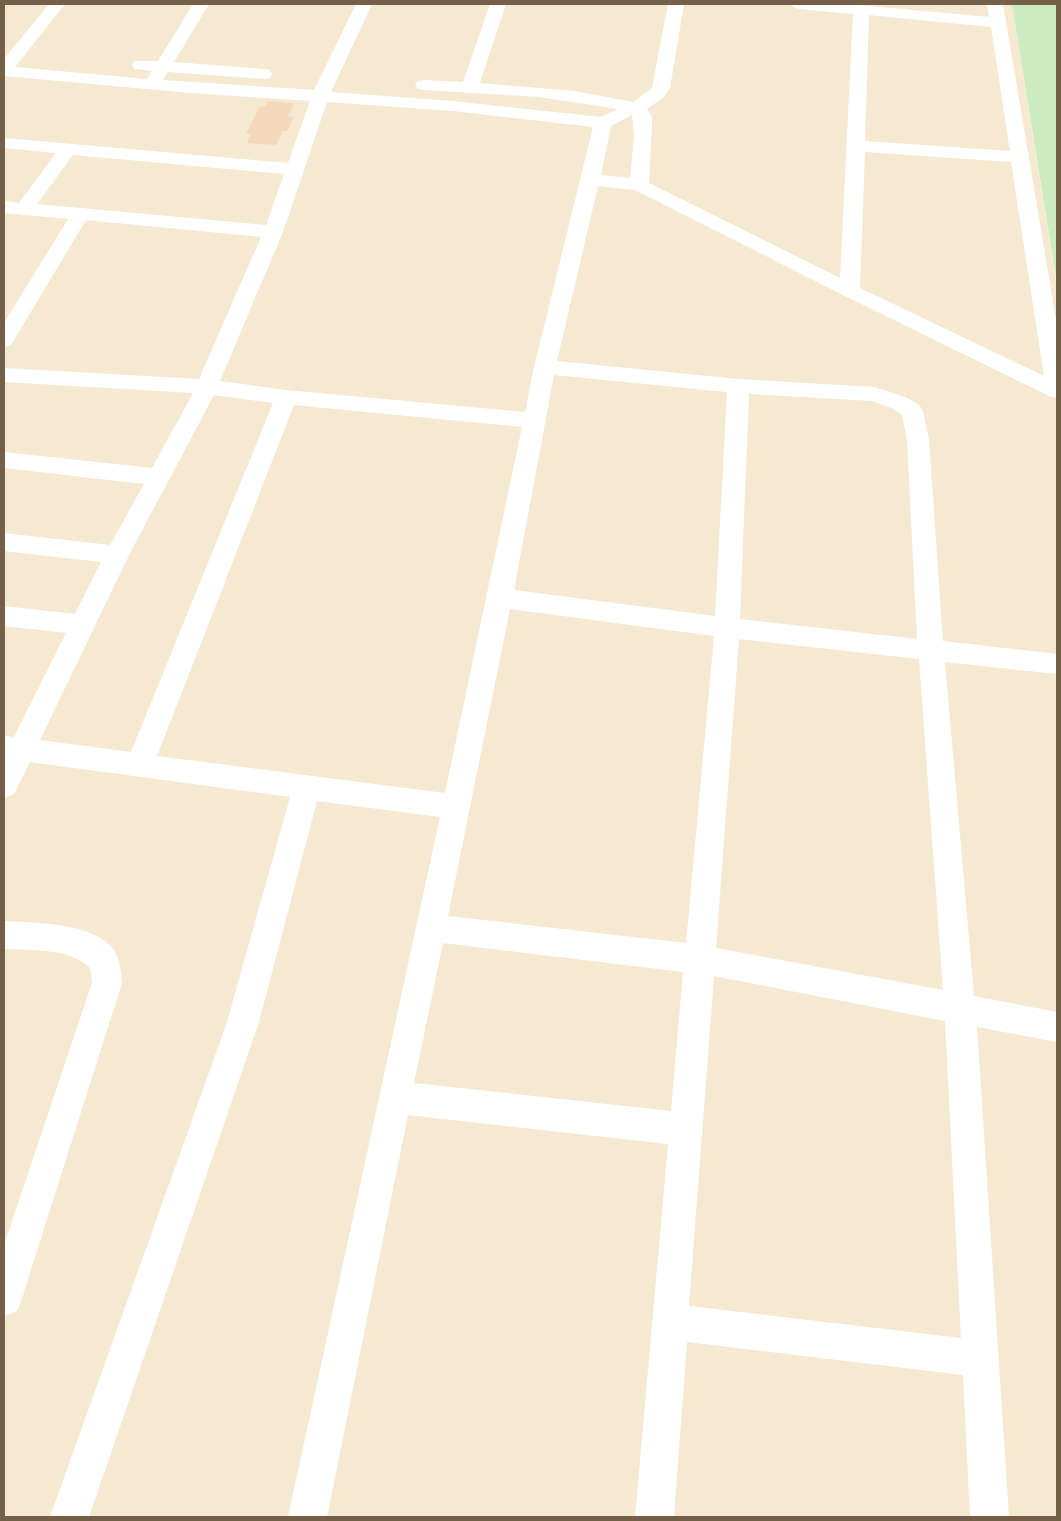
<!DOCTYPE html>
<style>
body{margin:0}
#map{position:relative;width:1061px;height:1521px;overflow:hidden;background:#fdf6e3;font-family:"Public Sans",sans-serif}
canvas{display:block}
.frame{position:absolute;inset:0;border:5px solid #765f48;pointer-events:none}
</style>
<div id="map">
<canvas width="1061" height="1521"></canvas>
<div class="frame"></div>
</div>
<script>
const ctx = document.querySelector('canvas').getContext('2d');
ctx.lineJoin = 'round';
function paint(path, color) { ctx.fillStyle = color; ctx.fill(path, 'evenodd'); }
paint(new Path2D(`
 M4,4H1012L1057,288V1517H4Z`), '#f5e9d1');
paint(new Path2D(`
 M1012,4H1057V284Z`), '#ccebc1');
paint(new Path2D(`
 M268,101L294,103L288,116L294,117L287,131H283L276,145L247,143L251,134H246L259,107L266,106Z`), '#f3d9ba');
paint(new Path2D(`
 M49,4H65L15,67L147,79L152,71L134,69L132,65L134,61H158L193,4H209L174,62L264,69L270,70L272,74L270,78L264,79L168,72L163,80L314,90L356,4H372L331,92L453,101L600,117L618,109L539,97L424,90L418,89L415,85L418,81L424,80L463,82L490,4H506L480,83L574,91L633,102L652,88L668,4H684L670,88L664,97L647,109L652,118V126L649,183L840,278L853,14L799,9L793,7L791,4H847L989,17L987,4H1003L1057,325V398L1049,396L843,295L635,190L598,186L557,361L738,379L874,387L908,398L920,406L923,411L929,440L943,641L1057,654V674L945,662L974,996L1057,1012V1042L977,1027L1009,1517H970L963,1375L687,1342L674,1517H635L668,1144L408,1115L327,1517H288L440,817L317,801L259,1022L89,1517H50L227,1022L290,797L30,762L14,794L4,798V736L14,737L66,633L4,626V606L75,614L101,562L4,551V533L110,545L144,484L4,468V452L152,468L193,393L4,382V368L199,379L261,237L86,220L11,345L4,347V323L68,219L4,213V201L19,203L56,153L4,148V138L288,163L310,101L190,93L4,76V59ZM869,15L991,27L1010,151L865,141ZM327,102L453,111L593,127L534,367L525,412L286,390L220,381L283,232ZM632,115L634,136L630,178L601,175L611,126ZM865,152L1011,162L1044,376L860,288ZM73,155L284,174L266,225L37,204ZM554,375L727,392L715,616L514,590ZM749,394L872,401L892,408L902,415L907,440L917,639L740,619ZM214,395L273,403L131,752L40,740L129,555ZM294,405L522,427L445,793L157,756ZM510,609L714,636L686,943L448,916ZM739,639L919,659L943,990L716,948ZM443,943L683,972L671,1111L414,1083ZM714,976L945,1021L961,1338L689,1306Z
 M4,921C34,923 94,922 114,950C120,959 121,972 122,983L22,1298L17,1311L4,1316V1245L92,983L90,968C69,947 31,951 4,949Z`), '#fff');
</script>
